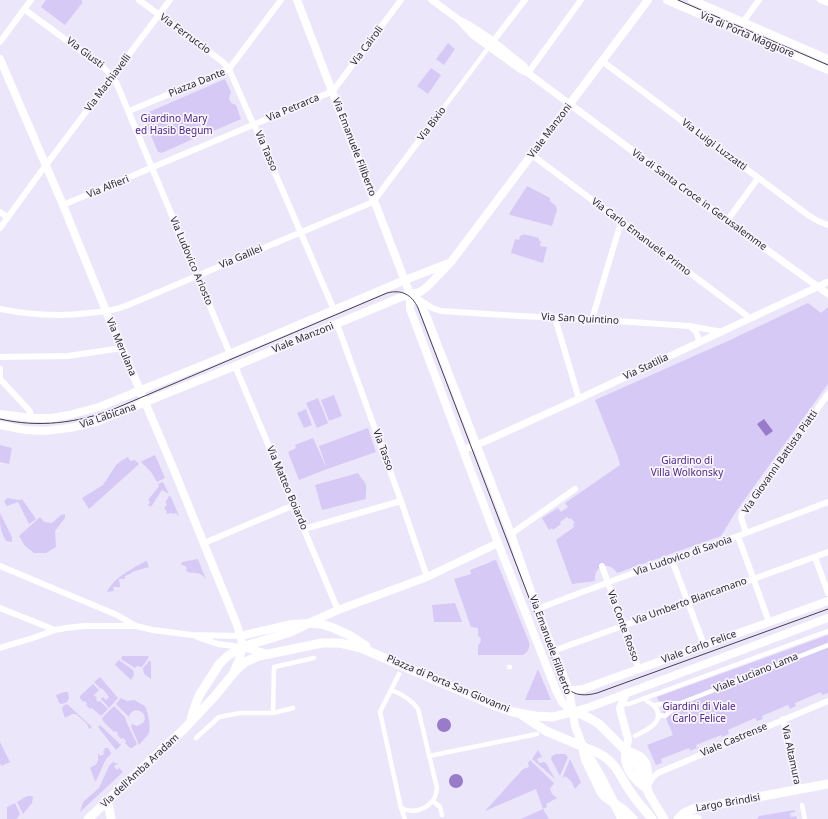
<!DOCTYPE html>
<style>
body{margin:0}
canvas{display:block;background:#ece6fa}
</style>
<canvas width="828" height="819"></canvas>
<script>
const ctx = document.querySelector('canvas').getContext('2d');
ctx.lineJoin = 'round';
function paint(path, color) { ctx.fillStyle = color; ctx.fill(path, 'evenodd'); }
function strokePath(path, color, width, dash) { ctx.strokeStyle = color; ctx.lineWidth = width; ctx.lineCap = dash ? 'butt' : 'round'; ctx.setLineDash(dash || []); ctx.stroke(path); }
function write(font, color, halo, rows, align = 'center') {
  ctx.font = font + ' "Noto Sans",sans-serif'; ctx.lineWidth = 3.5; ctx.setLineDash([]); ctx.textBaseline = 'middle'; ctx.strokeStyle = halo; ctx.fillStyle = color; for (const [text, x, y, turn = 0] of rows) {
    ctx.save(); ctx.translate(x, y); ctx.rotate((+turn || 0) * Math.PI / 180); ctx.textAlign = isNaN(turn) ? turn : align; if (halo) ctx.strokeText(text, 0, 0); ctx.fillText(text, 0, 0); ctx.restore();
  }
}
paint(new Path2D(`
 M46,0H81L83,2L65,25L41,7Z
 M448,43L455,49L444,65L436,59Z
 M431,68L441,75L428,94L417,86Z
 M225,79L231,92L229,98L231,103L236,105L241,119L202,136L200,133L197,135V137L162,153L158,152L142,115Z
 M527,186L550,198V201L556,206L557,210L552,226L510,215L509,214Z
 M523,234L539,238V241H541L540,246L547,247L543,263L511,253L515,239L519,240L520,235L522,236Z
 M808,303L821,313L828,307V384L737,510L721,536L617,573C609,560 593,566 595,581L572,584L556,540L574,527L573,524L575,523L571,518L569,519L567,517L560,522L561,524L553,530L552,528L549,530L542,518L558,508L561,512L568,507L565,503L620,465L618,457L595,400L730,340Z
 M334,395L342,416L329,421L321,400Z
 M318,398L328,423L317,428L306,403Z
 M306,409L312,425L304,428L297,413Z
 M368,428L376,452L327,469L319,446Z
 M313,438L327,469L299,480L288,452L296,448L295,445Z
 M0,445L12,448L9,464L0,462Z
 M155,455L165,478L157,482L151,472L141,462L144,460Z
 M128,457L130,461L135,460L139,464L89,509L82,498L103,485L116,465L121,461Z
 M358,473C360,477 364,480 366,485C367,490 365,494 366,499L322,510L315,485Z
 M163,482L169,494L162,490L151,507L148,505L150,502L148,500L159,486L158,484Z
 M169,496H170L171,497L179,516H178L176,513L173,514L172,513L167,514L166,510L164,509L167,504L165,503Z
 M7,498L19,500L22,499L36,519L29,524L18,502L7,506L4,502Z
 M0,513L12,537V542L6,541C0,530 0,525 0,513Z
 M65,514V518L55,531L56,547L46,553H34L25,546L19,536L40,517L44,522L52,523L61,515Z
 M198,559L199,562L206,579C198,569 195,576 186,571C188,567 185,565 181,565L182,562Z
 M496,560L529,642C530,648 528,652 523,655H478V645L480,643L481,640L480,637L478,636V628L471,627L454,579L471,574L470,570L491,562V561Z
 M146,561H147L149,567L132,572V573L125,576V579H119L120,587H113L114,591L107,592C114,577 132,569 146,561Z
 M455,603L462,622H434L432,605Z
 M828,635V693L822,695L821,692L795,703L796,706L790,709L788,705L762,716L763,719L757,721L755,718L728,730L729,734L722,737L721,735L696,745L697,748L690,751L689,748L661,759L662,763L656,765L647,745L673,735L657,697Z
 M122,656H148L149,657L142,667L137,666L135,668L121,659Z
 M119,660L133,670L134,675L131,680L115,665V664Z
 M149,661H150L151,662V679L144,674L143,668Z
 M538,669L551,700H525Z
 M100,677L118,698L109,708L101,699L103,697L106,700L109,697L102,688L101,689L94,682Z
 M93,684L99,690L94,695L97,698L96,700L98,702L100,701L108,709L101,716L92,708L90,709L86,705L87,704L85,701L83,702L80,698V696Z
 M64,692H68L69,698L67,702L62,704L59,703L56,695Z
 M121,698L127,701L134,700L145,706C148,713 152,728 148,735C145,738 142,741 139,745L131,726L132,724L137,726L143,723L145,719L144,714C139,708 131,709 129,717L116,704Z
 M67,704L91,726L92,728L89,729L87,724L76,714H72L65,718L62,709L63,706Z
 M114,706L125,717L126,721L137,744L132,748H130L125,743L126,741L123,738L121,739L117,734L118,733L115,731L114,732L103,721L102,719L103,717Z
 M100,725L121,745L116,750L98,727Z
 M0,742L10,762L1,766L0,763Z
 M104,748H108L111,753V754L106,759L96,781H95L90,768C97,764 99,763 98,754H99L100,756L104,754L103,751L105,750Z
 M538,750L542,757L537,759L539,763L544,762L546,763L555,779L532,759Z
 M556,754H565L568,757L560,776L551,759C551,756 553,755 556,754Z
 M570,759L581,782L575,789L571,781L565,776L562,779Z
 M530,760L554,783L553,785L550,788L552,794L557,798L546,804L547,807L543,809L549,819H521L543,809L536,789L485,811L523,769L529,767L528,763Z
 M113,762L116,763L118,764L117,765L116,764L114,767L117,770L119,768L123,772L80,812L83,802L99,788L109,766Z
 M27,796H32L33,797L32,803L23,814L17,802Z
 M15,803L20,814L17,819H7V807Z
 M795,810V812L790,813L791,817L796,816L797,819H757L759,816Z`), '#d7c9f5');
paint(new Path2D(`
 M764,419L773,431L766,436L757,424Z
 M437 725a7 7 0 1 1 14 0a7 7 0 1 1-14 0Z
 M449 781a7 7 0 1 1 14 0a7 7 0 1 1-14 0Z`), '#987bc9');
strokePath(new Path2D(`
 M424,134L489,47
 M509,667H510
 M391,690C402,694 411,699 418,709L437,788C436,792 436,797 433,800C426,810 412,814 401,808L380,712L399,674
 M623,704H629L828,631
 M654,706L660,704L681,703L828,645
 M273,713L274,667L314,658
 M658,715L665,716L681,703
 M635,736C645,731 668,721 654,706C651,703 647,702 644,698
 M196,738L219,717L240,713H273L293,708
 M429,756L537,734
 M433,801L440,807L442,815
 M802,805L805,819
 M401,808L405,819`), '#fff', 4.5);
strokePath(new Path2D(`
 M139,0L223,62L229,69L251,119L257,131L334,310
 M820,0L828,3
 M24,9L104,68L110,74L116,82L230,354
 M743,22L759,0
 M0,42L31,0
 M491,44L525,0
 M602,61L808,215L818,221L828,225
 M528,73L581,0
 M129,111L229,69L281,0
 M532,155L750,318
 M63,205L260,122L333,91L401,0
 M0,212L8,218
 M727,221L758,178
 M0,228L40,173L170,0
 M417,298L432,308L441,311L519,316L586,319L690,326L722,332
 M0,309C30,315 59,317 89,313C103,312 116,310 128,305L373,202L424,134
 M555,318L579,399
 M592,319L621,222
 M337,324L401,501L427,577
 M690,326L696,332L700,342
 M0,357L68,356L122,348
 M235,366L338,610
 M0,369V379L28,409L30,412L32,418
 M304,529L401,501
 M746,533L741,517L742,514L828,394
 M511,534L575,489
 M738,536L769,622
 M204,543L294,505
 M815,557L828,593
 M672,560L704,645
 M0,566L117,615L136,626L153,630L192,635L240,636
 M602,566L639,669
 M0,608L55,630
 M537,609L620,578L738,536L828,502
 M197,637L218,644L241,647
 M0,648L36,637L55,630L66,628L84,626H136
 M553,651L828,552
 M783,719L799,790
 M648,785L653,777L658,773L828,701`), '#fff', 6);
strokePath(new Path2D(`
 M432,0L459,20L469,25L489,38L524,66L528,73
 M459,20L474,36L521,70L528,73L727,221L828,294
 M463,450L486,441L574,401L828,282`), '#fff', 7);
strokePath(new Path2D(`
 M297,0L410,294L421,305L426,315L511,534L537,609L569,690L575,726L583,747
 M667,0L828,70
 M692,0L828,59
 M0,59L63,205L106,311L174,470L237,625C239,633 243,641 242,648C241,656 237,664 234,671
 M410,294V309L498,543L556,690L562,702L572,712
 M0,414L32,418H52L69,415L99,407L208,363L405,280L449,263
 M0,425L25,430L45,431L70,428L96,422L235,366L399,298L410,294L420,292L427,287L451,262L648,0
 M240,636L292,624L309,623L338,610L427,577L498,543
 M242,647L268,654
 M569,690H574L583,689L828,601
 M572,712L590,707L828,618
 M626,751L628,739L621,713L620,708L626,693`), '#fff', 8);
strokePath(new Path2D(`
 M522,715L546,731L598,753C618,763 620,778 632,794C638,803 646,811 652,819
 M191,719L196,703L200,694L220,663L229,655L242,647L291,632L309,623L321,624L331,627L349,635L366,646
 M583,747L584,754L586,761L601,792L605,797L624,810L633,819
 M626,751C623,767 634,780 646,788
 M627,751C649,757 648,766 647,785
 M588,755L600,775L622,819
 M107,802L109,808L111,819
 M88,819L184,729L215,696L237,669L245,662L259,656L322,643H340L361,648L496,706L513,712L535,716L553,717L572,712L583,715L591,719L599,724L633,758L638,767L650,796L664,819
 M678,819L684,813L693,809L828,784
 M678,819H697`), '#fff', 9);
strokePath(new Path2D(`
 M678,0L828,65
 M0,419C38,428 78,423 114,409L387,293C402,289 412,295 418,308L559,676C567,693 578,698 597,693L828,609`), '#443e4c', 1);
write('10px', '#2d2835', '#f8f5fc', [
 ["Via Ferruccio",185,34,36],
 ["Via di Porta Maggiore",747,35,23],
 ["Via Cairoli",367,46,-53],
 ["Via Giusti",85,53,37],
 ["Via Machiavelli",108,83,-53],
 ["Piazza Dante",197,83,-22],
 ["Via Petrarca",293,108,-23],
 ["Via Bixio",432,124,-53],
 ["Viale Manzoni",550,131,-53],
 ["Via Luigi Luzzatti",714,145,37],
 ["Via Emanuele Filiberto",354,147,69],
 ["Via Tasso",266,151,67],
 ["Via Alfieri",108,187,-22],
 ["Via di Santa Croce in Gerusalemme",699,200,36],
 ["Via Carlo Emanuele Primo",641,237,37],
 ["Via Galilei",241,257,-23],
 ["Via Ludovico Ariosto",191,261,67],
 ["Via San Quintino",580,319,3],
 ["Viale Manzoni",303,338,-22],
 ["Via Merulana",121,347,67],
 ["Via Statilia",646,367,-25],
 ["Via Labicana",108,416,-19],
 ["Via Tasso",383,450,70],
 ["Via Giovanni Battista Piatti",780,462,-55],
 ["Via Matteo Boiardo",287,488,67],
 ["Via Ludovico di Savoia",683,556,-19],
 ["Via Umberto Biancamano",690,601,-20],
 ["Via Conte Rosso",623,626,70],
 ["Via Emanuele Filiberto",550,645,70],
 ["Viale Carlo Felice",699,647,-20],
 ["Viale Luciano Lama",756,673,-22],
 ["Piazza di Porta San Giovanni",448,684,23],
 ["Viale Castrense",734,740,-23],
 ["Via Altamura",791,755,78],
 ["Via dell'Amba Aradam",140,771,-43],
 ["Largo Brindisi",728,803,-10]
]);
write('10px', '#512784', '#f8f5fc', [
 ["Giardino Mary",174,119],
 ["ed Hasib Begum",174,131],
 ["Giardino di",687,461],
 ["Villa Wolkonsky",687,473],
 ["Giardini di Viale",699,707],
 ["Carlo Felice",699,719]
]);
</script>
